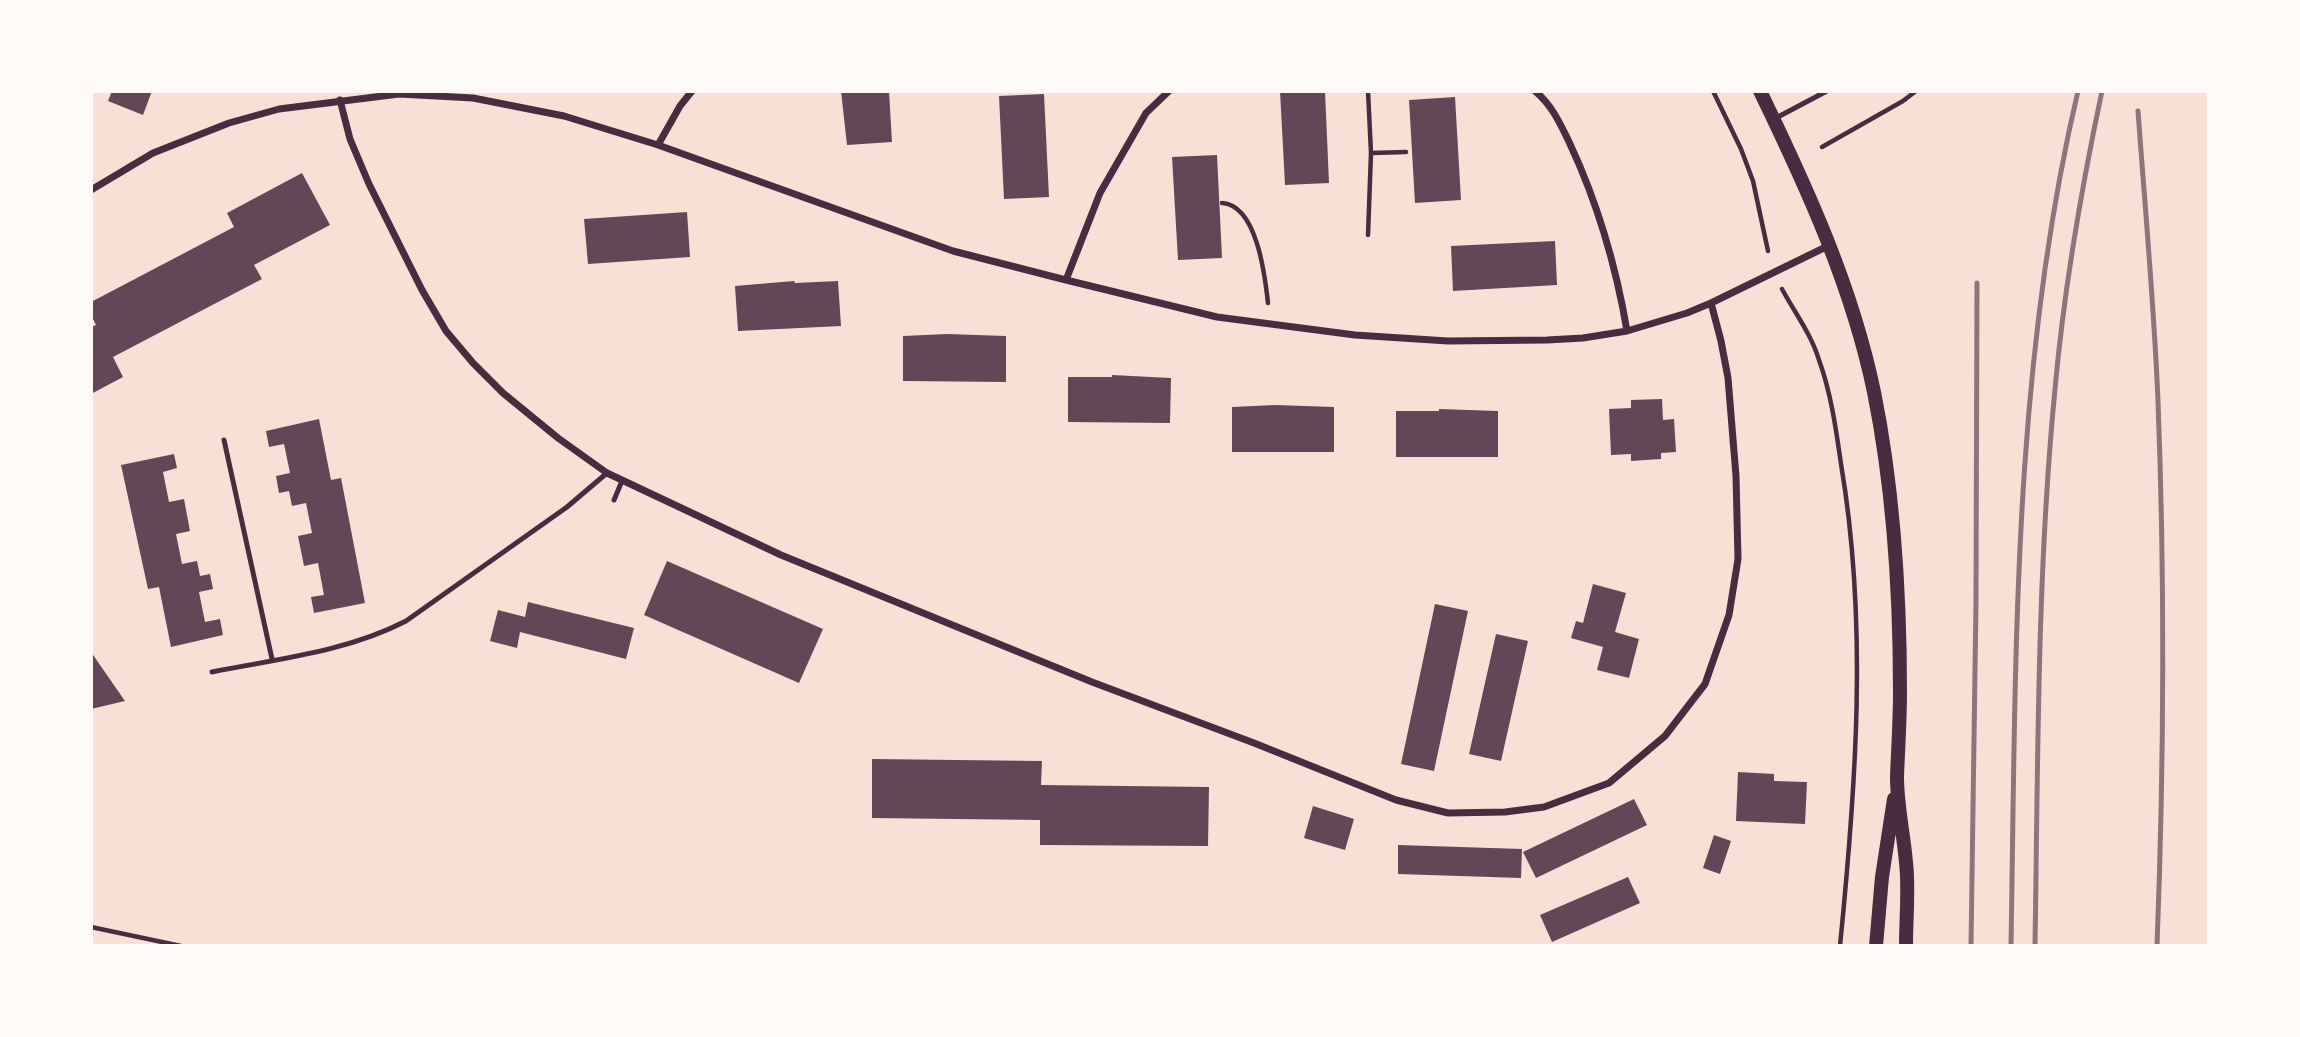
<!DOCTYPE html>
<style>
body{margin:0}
#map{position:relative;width:2300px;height:1037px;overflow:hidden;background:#f7e1d7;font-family:Montserrat,sans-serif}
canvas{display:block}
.frame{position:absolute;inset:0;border:93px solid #fffaf5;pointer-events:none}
</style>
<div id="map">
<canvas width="2300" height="1037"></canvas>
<div class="frame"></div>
</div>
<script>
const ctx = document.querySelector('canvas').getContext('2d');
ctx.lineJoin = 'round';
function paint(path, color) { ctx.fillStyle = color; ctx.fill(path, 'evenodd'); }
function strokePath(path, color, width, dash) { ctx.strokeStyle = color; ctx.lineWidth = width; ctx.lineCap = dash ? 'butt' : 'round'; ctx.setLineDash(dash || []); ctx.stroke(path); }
paint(new Path2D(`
 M112,91H152L143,115L108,101Z
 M841,91H889L892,142L847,145Z
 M1280,91H1325L1329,183L1285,185Z
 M1044,94L1049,197L1004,199L999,96Z
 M1455,97L1461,200L1415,203L1409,100Z
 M1217,155L1222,258L1178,260L1172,157Z
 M302,173L330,225L254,265L262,279L113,357L123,377L91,394V327L96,325L91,315V302L234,227L227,213Z
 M687,212L690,257L588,264L584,219Z
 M1555,241L1557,285L1453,291L1451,246Z
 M794,281L795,283L838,281L841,326L738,331L735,286Z
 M947,334L1006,336V382L903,381V336Z
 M1112,375L1171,378L1170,423L1068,422V377H1112Z
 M1662,399L1663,420L1674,419L1676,452L1661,453V459L1631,461V454L1611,455L1609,409L1631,408V400Z
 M1275,405L1334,407V452H1232V407Z
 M1439,409L1498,411V457H1396V411H1439Z
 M319,419L331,480L341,478L365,603L314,613L311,597L324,595L318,563L304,566L298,536L312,533L306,503L292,506L289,491L279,493L276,476L290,473L284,444L269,447L266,431Z
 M174,454L177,468L163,472L169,502L184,499L190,531L176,534L182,564L197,561L200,576L210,574L213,589L199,592L205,622L220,619L223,635L171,647L159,587L148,589L121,465Z
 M667,561L823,629L799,683L644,615Z
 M1593,584L1626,593L1615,632L1639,639L1629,678L1597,670L1603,647L1571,638L1576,621L1583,623Z
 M528,602L634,628L626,659L520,632L517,648L490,641L498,610L525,617Z
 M1435,604L1468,611L1434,771L1401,764Z
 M1496,634L1528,641L1501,761L1469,754Z
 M91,652L125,701L91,709Z
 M872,759L1042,761L1041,785L1209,787L1208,846L1040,845V820L872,818Z
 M1738,772L1774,774V781L1807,782L1805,824L1736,821Z
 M1634,799L1647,825L1536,878L1523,852Z
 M1313,806L1354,819L1345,850L1304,838Z
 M1714,835L1731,841L1720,874L1703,868Z
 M1398,845L1522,849L1521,878L1398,874Z
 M1628,877L1640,903L1552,942L1540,915Z`), '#644757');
strokePath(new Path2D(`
 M1368,91L1371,153L1368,235
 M1713,91L1741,149L1753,181L1768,251
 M1822,147L1903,101L1916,91
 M1371,153L1406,152
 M1222,203C1257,205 1265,276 1268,303
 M1782,289C1795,313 1811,334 1819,360C1831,393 1836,429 1841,464C1868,623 1856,786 1840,946
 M91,927L181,946`), '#4a2c40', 4.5);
strokePath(new Path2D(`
 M1774,119L1827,91
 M224,440L272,659
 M614,500L622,481
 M212,672C277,659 346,652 406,621L567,507L607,473`), '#4a2c40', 5);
strokePath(new Path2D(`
 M1535,91C1552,105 1561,125 1570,144C1598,204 1616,266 1627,331
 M340,100L350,139L369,184L422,290L446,331L473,363L503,393L558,438L607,473L781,555L1092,682L1254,743L1396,800L1448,813L1505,812L1544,807L1609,783L1665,736L1705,684L1729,615L1738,559L1736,476L1728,378L1721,341L1711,303
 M658,145L680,106L692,91
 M91,190L153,153L229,123L279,109L399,94L473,98L564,116L658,145L953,251L1066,280L1217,317L1355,335L1448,341L1547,340L1583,338L1627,331L1687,313L1711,303L1830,245
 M1066,280L1100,193L1146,113L1169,91`), '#4a2c40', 7);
strokePath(new Path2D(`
 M1760,91C1807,188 1852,286 1874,392C1894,491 1900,592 1900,692C1900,721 1898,749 1897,777C1897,810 1906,844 1907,877C1908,900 1906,923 1906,946
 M1876,946L1882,877L1894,799`), '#4a2c40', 14);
strokePath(new Path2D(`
 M2138,111C2145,207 2154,304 2158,401C2165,583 2164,764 2157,946
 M1971,946L1976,602L1977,283
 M2011,946C2016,660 2012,371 2078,91
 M2035,946C2038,761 2037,574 2055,389C2064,289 2081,190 2102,91`), '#8f747c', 5);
</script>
